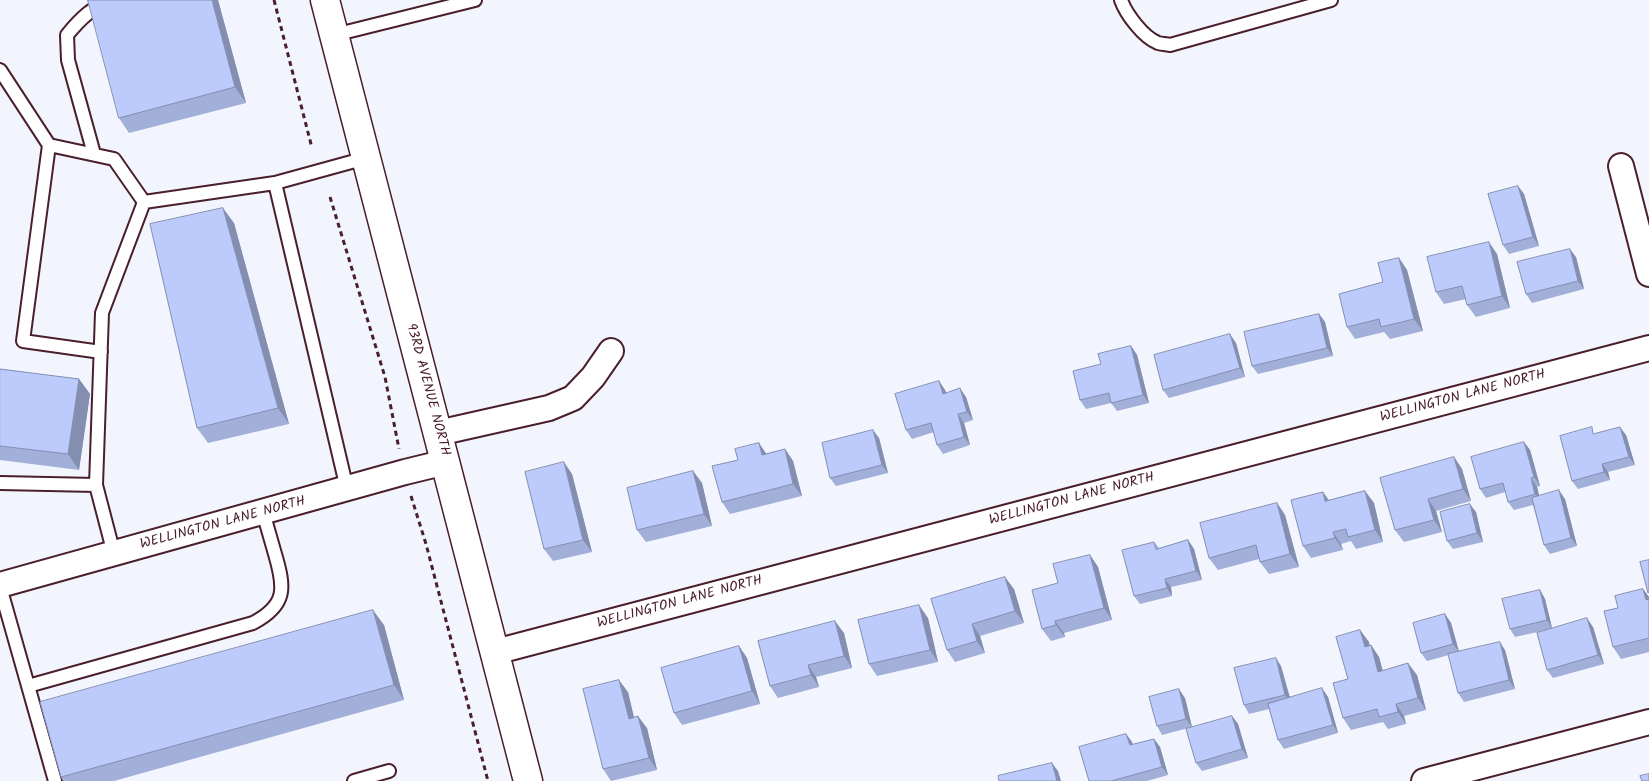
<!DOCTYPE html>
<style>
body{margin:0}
canvas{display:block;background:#f2f5fe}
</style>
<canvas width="1649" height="781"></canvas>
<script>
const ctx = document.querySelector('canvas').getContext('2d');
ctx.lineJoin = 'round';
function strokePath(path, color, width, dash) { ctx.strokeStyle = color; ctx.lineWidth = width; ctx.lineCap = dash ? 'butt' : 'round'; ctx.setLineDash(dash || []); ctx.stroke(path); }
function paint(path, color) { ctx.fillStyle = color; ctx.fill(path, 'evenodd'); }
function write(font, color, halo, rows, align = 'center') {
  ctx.font = font + ' Kalam,sans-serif'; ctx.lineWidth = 4.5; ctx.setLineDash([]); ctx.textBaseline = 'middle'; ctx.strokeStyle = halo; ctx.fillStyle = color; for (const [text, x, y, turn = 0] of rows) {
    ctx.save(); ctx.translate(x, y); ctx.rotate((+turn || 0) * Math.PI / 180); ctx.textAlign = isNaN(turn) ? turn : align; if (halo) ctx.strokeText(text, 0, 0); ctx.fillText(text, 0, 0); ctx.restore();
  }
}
const lane = new Path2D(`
 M1121,0C1126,14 1143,37 1158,43C1161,44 1166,44 1170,45L1331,0
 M334,35L475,0
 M0,70L49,145L114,159L144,202
 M49,145L23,341L101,352
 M94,154L68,60L67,35C80,19 93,6 113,0
 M275,183L347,489
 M0,483L96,485
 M114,554L96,485L102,313L144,202L275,183L366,158
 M0,587L55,781
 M28,686L253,623C287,605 285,588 275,554C271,540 267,526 263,512
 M354,781L389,771`);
const street = new Path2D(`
 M1621,166L1649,274
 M438,433L549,408L573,398L593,377L611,351
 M0,585L405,472L446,462
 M495,652L1649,348
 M1424,781L1649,722`);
const secondary = new Path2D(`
 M325,0L528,781`);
strokePath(lane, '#4a1f2b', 16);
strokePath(street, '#4a1f2b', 28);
strokePath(secondary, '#4a1f2b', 31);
strokePath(new Path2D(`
 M274,0L312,148
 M330,197L385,377L399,449
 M411,496L426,544L488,781`), '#4a1f2b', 3, [5, 4]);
strokePath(lane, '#fff', 12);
strokePath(street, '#fff', 24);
strokePath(secondary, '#fff', 28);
paint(new Path2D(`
 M218,0L246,103L129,133L119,118Z
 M1518,186L1524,194L1539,246L1509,254L1503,245Z
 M234,223L289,424L208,443L197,428Z
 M1497,254L1510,308L1476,317L1467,305L1466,299L1444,304L1436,292Z
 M1576,257L1584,289L1532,303L1526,294Z
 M1399,258L1407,270L1423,331L1390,339L1384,332L1355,339L1347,327L1383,282Z
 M1319,314L1325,322L1333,356L1258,374L1252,366Z
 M1236,343L1245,377L1169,398L1163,390Z
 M1131,346L1137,355L1149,403L1117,411L1111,403L1086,409L1080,400L1101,364Z
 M0,369L79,379L90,394L79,470L0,460Z
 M939,381L945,390L946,392L966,397L973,420L964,423L970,445L943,454L937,445L934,432L912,439L906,430Z
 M1596,433L1626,435L1635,465L1608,472L1610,480L1578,489L1572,481Z
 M879,438L888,473L836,486L830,478Z
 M1524,442L1530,450L1540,486L1537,487L1539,496L1565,499L1577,546L1550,554L1544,545L1533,505L1514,510L1508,502L1505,492L1486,498L1480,489Z
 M759,443L766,454L785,449L793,461L802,496L730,514L722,502L738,460Z
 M1454,457L1462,469L1471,501L1436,511L1442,532L1404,542L1395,530Z
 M693,471L702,483L712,526L646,542L637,530Z
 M572,474L592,552L553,561L544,549Z
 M1365,491L1374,503L1383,542L1356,549L1351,541L1341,544L1343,550L1311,558L1303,546L1323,492L1329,500Z
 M1277,503L1285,515L1299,567L1269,574L1260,562L1259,559L1218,570L1209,558Z
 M1476,512L1483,542L1453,549L1447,541Z
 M1188,540L1194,549L1202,580L1171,587L1172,596L1140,604L1134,596L1154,542L1159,548Z
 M1090,555L1098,567L1112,620L1064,633L1065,637L1051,641L1042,629L1058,583Z
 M1014,589L1024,623L980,636L985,653L955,662L947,650L931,599Z
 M1643,589L1649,597V652L1621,659L1613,647L1618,608Z
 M1540,590L1545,599L1552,628L1593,627L1604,664L1553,678L1547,670L1551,629L1515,637L1510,629Z
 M1445,614L1451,623L1459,651L1505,650L1515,689L1464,702L1458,693L1449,655L1427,661L1421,653Z
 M928,618L938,662L877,676L869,664Z
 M384,625L404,700L114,781H63L61,777Z
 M1360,630L1369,642V645H1371L1379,657L1383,671L1417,675L1426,710L1404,716L1406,724L1388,729L1383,722L1351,730L1343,718L1348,679Z
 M844,633L852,668L816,677L819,687L778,698L770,686Z
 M739,646L747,658L760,704L682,725L674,713Z
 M1281,666L1290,697H1328L1338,733L1284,749L1278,740L1269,709L1249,714L1244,705Z
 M628,692L634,717L647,728L657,770L611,781L603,769Z
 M1185,698L1192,727L1162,735L1157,726Z
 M1232,716L1238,724L1248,758L1202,771L1196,763Z
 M1126,734L1132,742L1133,745L1154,739L1160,747L1168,775L1147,781H1089Z`), '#a2afd9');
paint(new Path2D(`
 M212,0H218L246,103L235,87Z
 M1518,186L1524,194L1539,246L1533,237Z
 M223,208L234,223L289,424L278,408Z
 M1489,242L1497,254L1510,308L1502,296Z
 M1570,249L1576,257L1584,289L1578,281Z
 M1399,258L1407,270L1423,331L1414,319Z
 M1319,314L1325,322L1333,356L1327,348Z
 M1230,334L1236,343L1245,377L1240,368Z
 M1131,346L1137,355L1149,403L1143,395Z
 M79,379L90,394L79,470L68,454Z
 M939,381L945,390L948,402L943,394Z
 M960,388L966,397L973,420L967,412Z
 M958,414L964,423L970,445L964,437Z
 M1620,427L1626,435L1635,465L1629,457Z
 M873,430L879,438L888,473L882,465Z
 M1524,442L1530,450L1540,486L1534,477Z
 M759,443L767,455H762Z
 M785,449L793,461L802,496L793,484Z
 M1454,457L1462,469L1471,501L1463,489Z
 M564,462L572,474L592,552L583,540Z
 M1602,464L1608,472L1610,480L1604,472Z
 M693,471L702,483L712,526L704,514Z
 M1531,478L1537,487L1541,503L1535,494Z
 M1559,490L1565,499L1577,546L1571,538Z
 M1365,491L1374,503L1383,542L1375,530Z
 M1323,492L1331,504L1325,501Z
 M1428,499L1436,511L1442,532L1434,520Z
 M1277,503L1285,515L1299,567L1290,554Z
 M1470,504L1476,512L1483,542L1477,533Z
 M1333,532L1341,544L1343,550L1335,538Z
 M1188,540L1194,549L1202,580L1196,571Z
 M1090,555L1098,567L1112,620L1104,608Z
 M1005,577L1014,589L1024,623L1015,611Z
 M1165,579L1171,587L1172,596L1167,588Z
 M1643,589L1649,597V604L1646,600Z
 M1540,590L1545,599L1552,628L1547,620Z
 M919,605L928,618L938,662L930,650Z
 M373,610L384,625L404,700L394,685Z
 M1445,614L1451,623L1459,652L1453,644Z
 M1587,618L1593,627L1604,664L1598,655Z
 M835,621L844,633L852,668L844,656Z
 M1055,621L1064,633L1065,637L1056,625Z
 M972,624L980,636L985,653L977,641Z
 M1360,630L1369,642L1373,659L1365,647Z
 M1500,642L1505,650L1515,689L1509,680Z
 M1371,645L1379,657L1386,684L1378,672Z
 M739,646L747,658L760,704L752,691Z
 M1276,658L1281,666L1291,703L1285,695Z
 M1408,663L1417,675L1426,710L1418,698Z
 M808,665L816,677L819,687L811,675Z
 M619,680L628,692L637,731L629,719Z
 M1322,688L1328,697L1338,733L1333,725Z
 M1179,689L1185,698L1192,727L1186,719Z
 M1396,704L1404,716L1406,724L1398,712Z
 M638,716L647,728L657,770L649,758Z
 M1232,716L1238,724L1248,758L1242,749Z
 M1126,734L1132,742L1136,754L1130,745Z
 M1154,739L1160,747L1168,775L1162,767Z
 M1052,763L1058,771L1061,781H1057Z`), '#848eb0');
const building = new Path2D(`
 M88,0H212L235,87L119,118Z
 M1518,186L1533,237L1503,245L1488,194Z
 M223,208L278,408L197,428L150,224Z
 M1489,242L1502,296L1467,305L1462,286L1436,292L1427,257Z
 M1570,249L1578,281L1526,294L1517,262Z
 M1399,258L1414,319L1381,327L1379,319L1347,327L1339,294L1383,282L1378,263Z
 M1319,314L1327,348L1252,366L1244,332Z
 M1230,334L1240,368L1163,390L1154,355Z
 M1131,346L1143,395L1111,403L1109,393L1080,400L1073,371L1101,364L1098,354Z
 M0,369L79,379L68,454L0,446Z
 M939,381L943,394L960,388L967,412L958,414L964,437L937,445L931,423L906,430L895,394Z
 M1592,427L1593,434L1620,427L1629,457L1602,464L1604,472L1572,481L1560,436Z
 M873,430L882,465L830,478L822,443Z
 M1524,442L1534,477L1531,478L1535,494L1508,502L1503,483L1480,489L1471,457Z
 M759,443L762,455L785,449L793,484L722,502L712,466L738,460L735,449Z
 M1454,457L1463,489L1428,499L1434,520L1395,530L1380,478Z
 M564,462L583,540L544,549L525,472Z
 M693,471L704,514L637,530L627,488Z
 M1559,490L1571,538L1544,545L1532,498Z
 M1365,491L1375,530L1348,537L1346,529L1333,532L1335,538L1303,546L1291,500L1323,492L1325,501Z
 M1277,503L1290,554L1260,562L1256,545L1209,558L1200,523Z
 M1470,504L1477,533L1447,541L1440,512Z
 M1188,540L1196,571L1165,579L1167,588L1134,596L1122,550L1154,542L1156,549Z
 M1090,555L1104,608L1055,621L1056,625L1042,629L1032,590L1058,583L1053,564Z
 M1649,560V592L1648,593L1640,562Z
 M1005,577L1015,611L972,624L977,641L947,650L931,599Z
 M1643,589L1646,600L1649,599V638L1613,647L1604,611L1618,608L1615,596Z
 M1540,590L1547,620L1510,629L1502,599Z
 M919,605L930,650L869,664L858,620Z
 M373,610L394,685L61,777L40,702Z
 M1445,614L1453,644L1421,653L1413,623Z
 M1587,618L1598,655L1547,670L1537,633Z
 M835,621L844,656L808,665L811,675L770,686L758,641Z
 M1360,630L1365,647L1371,645L1378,672L1408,663L1418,698L1396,704L1398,712L1379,717L1377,709L1343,718L1333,683L1348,679L1336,637Z
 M1500,642L1509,680L1458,693L1448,654Z
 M739,646L752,691L674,713L661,668Z
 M1276,658L1285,695L1244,705L1234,668Z
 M619,680L629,719L638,716L649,758L603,769L583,689Z
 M1322,688L1333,725L1278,740L1268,704Z
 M1179,689L1186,719L1157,726L1149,697Z
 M1232,716L1242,749L1196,763L1186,729Z
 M1126,734L1130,745L1154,739L1162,767L1111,781H1089L1079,747Z
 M1052,763L1057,781H999L998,776Z
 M1649,774V781H1642L1640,776Z`);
paint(building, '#bccbfc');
strokePath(building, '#848eb0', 1);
write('14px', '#4a1f2b', '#fff', [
 ["93RD AVENUE NORTH",427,390,75],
 ["WELLINGTON LANE NORTH",1463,397,-15],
 ["WELLINGTON LANE NORTH",1072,500,-15],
 ["WELLINGTON LANE NORTH",223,524,-15],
 ["WELLINGTON LANE NORTH",680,603,-15]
]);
</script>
